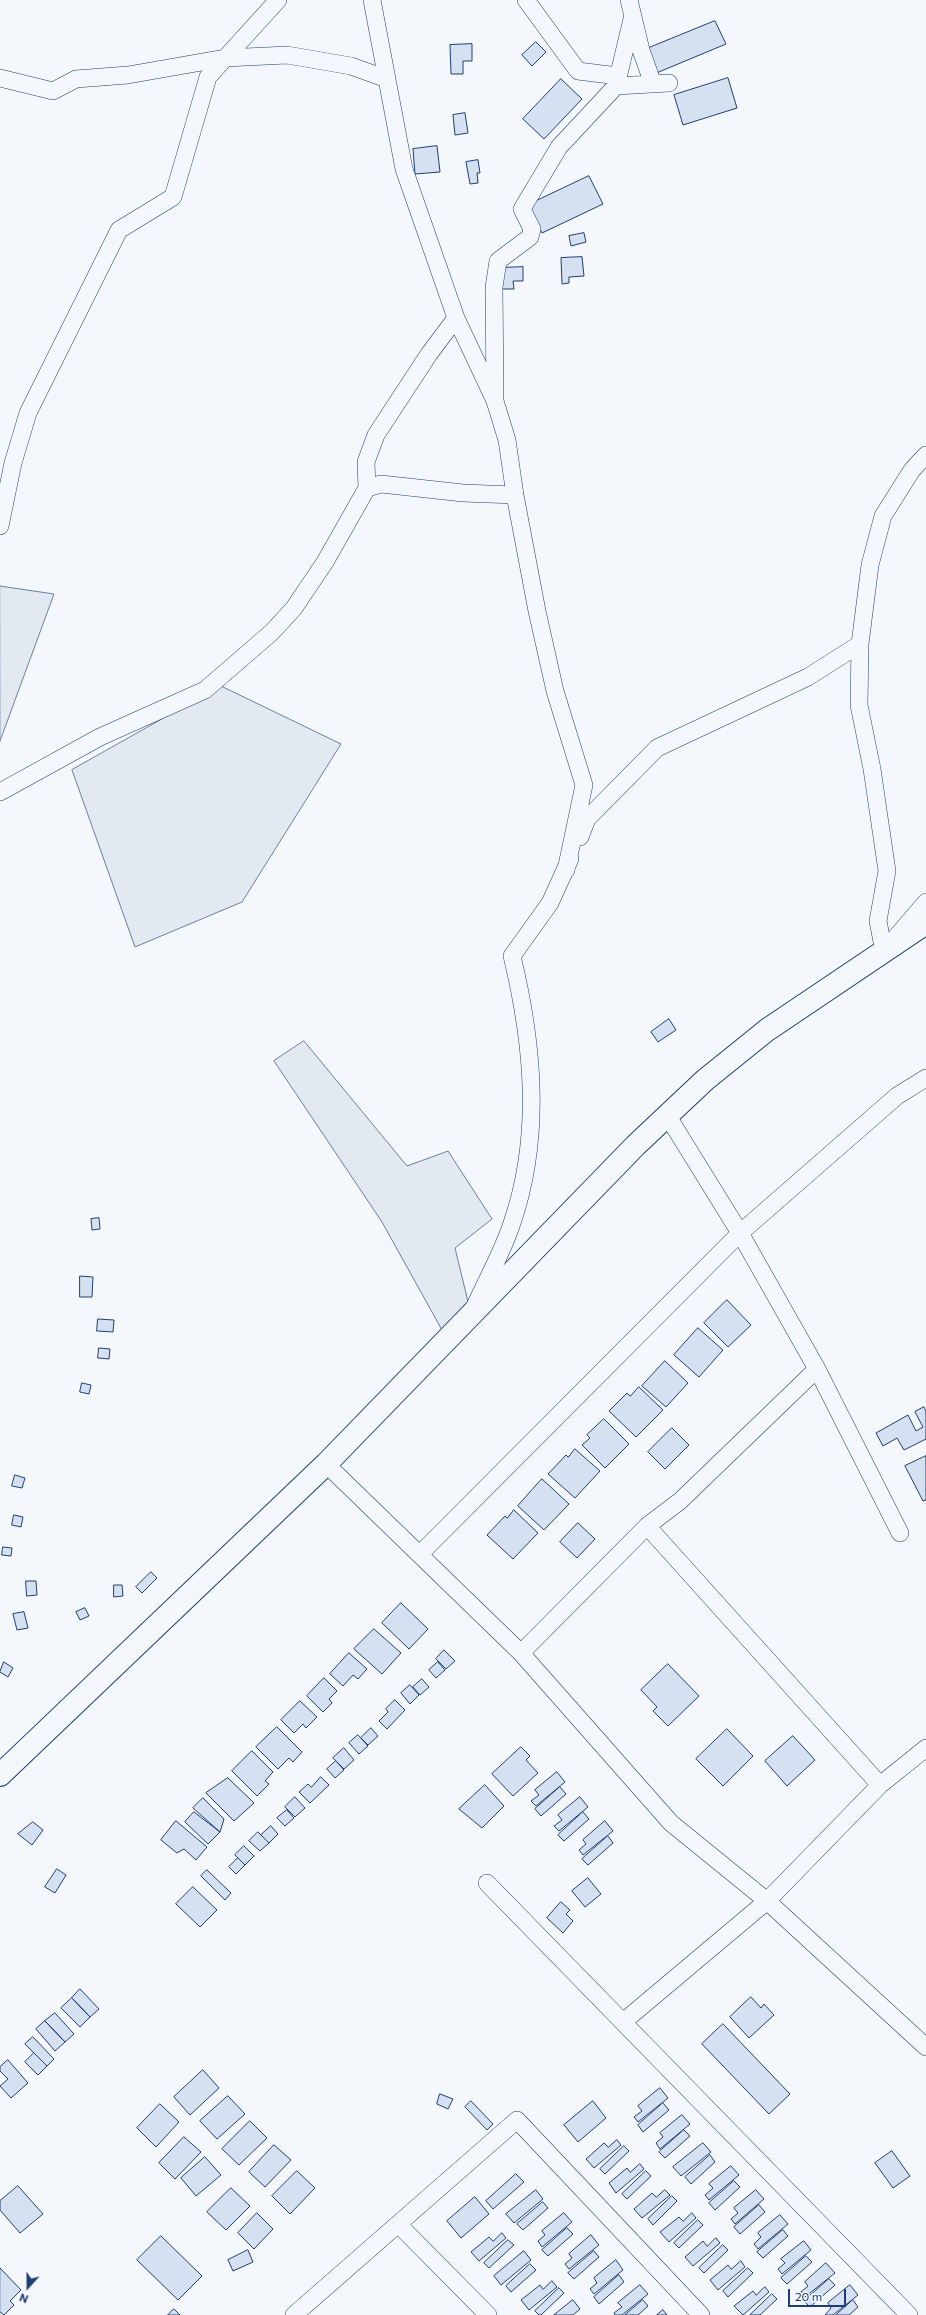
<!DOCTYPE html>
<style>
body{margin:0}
#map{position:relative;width:926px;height:2315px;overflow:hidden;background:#f4f7fb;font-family:Commissioner,sans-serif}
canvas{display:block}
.north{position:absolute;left:8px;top:2267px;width:40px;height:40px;-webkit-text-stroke:3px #f4f7fb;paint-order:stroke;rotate:201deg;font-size:11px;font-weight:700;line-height:16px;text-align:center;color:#1d3f73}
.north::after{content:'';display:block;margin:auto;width:14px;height:18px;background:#1d3f73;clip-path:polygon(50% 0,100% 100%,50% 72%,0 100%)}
.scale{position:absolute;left:788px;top:2289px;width:58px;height:18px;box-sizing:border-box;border:2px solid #1d3f73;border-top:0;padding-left:5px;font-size:12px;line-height:14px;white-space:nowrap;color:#1d3f73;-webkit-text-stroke:3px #f4f7fb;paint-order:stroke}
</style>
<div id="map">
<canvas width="926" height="2315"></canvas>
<div class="north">N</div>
<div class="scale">20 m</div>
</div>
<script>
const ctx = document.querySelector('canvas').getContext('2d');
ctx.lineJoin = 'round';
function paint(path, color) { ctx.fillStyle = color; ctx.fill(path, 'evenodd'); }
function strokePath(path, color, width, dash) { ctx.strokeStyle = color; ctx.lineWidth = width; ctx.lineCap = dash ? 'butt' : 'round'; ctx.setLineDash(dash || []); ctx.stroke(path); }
const green = new Path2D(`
 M0,586L54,594L0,741Z
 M221,686L341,744L242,902L135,947L72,770Z
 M304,1041L407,1166L448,1151L492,1219L455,1248L471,1314L447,1339L382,1222L274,1061Z`);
paint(green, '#e3e9f0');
strokePath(green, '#687fa3', 1);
const building = new Path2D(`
 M715,21L726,44L654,74L644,50Z
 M536,42L546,52L532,66L522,55Z
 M472,44V61H463V74H451L450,45Z
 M728,78L737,108L683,125L674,95Z
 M561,79L582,99L544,139L523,119Z
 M465,113L468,133L455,135L453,115Z
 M437,146L440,172L415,174L413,149Z
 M478,160L480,173H477L478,183L470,184L466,162Z
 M589,176L603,204L542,233L528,205Z
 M584,233L586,242L571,246L569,236Z
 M582,257L584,276L569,277V283L562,284L561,258Z
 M523,267V281H513L514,289H502L501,268Z
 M669,1019L676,1030L658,1042L651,1032Z
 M99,1218L100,1229L92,1230L91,1219Z
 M80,1276L93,1277L92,1297H80Z
 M727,1300L751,1325L728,1347L704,1323Z
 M98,1319L114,1320L113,1332L97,1331Z
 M698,1328L723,1350L699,1377L674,1355Z
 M99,1348L110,1349L109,1359L98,1358Z
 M665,1361L688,1383L666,1407L642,1386Z
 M82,1383L91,1385L89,1394L80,1392Z
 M639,1387L663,1410L636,1437L609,1411L627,1393L630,1396Z
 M924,1407L926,1411V1439L904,1450L897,1438L883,1446L876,1433L908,1415L916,1431L923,1427L915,1412Z
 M604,1419L629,1444L605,1468L582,1445L590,1438L587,1435Z
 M672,1428L689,1445L665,1469L648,1452Z
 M575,1449L600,1471L575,1498L548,1474L566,1455L568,1457Z
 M926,1456V1500L923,1501L905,1466Z
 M15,1475L25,1478L22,1488L12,1486Z
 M542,1479L569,1504L544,1530L518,1506Z
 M514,1510L538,1533L513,1559L487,1535L505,1516L507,1518Z
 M14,1515L23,1517L21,1527L12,1525Z
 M578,1523L595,1539L577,1558L560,1542Z
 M3,1547L12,1548L11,1556L2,1555Z
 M151,1572L157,1578L142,1593L136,1587Z
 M26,1581H36L37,1595L27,1596Z
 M114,1585H122L123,1596L114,1597Z
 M401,1603L428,1629L409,1649L382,1623Z
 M85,1608L89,1616L80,1620L76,1612Z
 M24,1612L28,1628L17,1630L13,1614Z
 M374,1629L401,1653L382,1674L354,1649Z
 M444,1650L455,1661L446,1669L436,1659Z
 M349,1653L367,1669L358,1679L353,1675L343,1686L330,1674Z
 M4,1662L13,1668L8,1677L0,1672Z
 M438,1662L445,1670L436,1678L429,1670Z
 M668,1664L699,1696L668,1726L653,1711L657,1707L641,1690Z
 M324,1678L337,1691L329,1699L332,1703L323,1712L307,1696Z
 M422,1679L429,1687L420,1695L413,1687Z
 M410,1685L419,1695L410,1704L401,1693Z
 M395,1700L405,1710L387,1729L379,1721L388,1712L386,1709Z
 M300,1701L317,1717L306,1728L303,1724L294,1733L281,1720Z
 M277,1727L302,1752L293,1762L289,1758L278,1769L256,1747Z
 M371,1728L378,1736L368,1745L361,1738Z
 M727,1729L753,1756L723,1786L696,1759Z
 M358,1735L368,1746L359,1754L349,1743Z
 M793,1736L815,1760L787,1786L765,1761Z
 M521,1747L530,1756L526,1760L538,1773L513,1796L492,1774Z
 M344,1748L354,1760L344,1769L333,1758Z
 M252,1751L273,1772L265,1781L269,1784L257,1796L232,1771Z
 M336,1761L344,1770L335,1778L327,1769Z
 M557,1772L565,1782L536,1806L531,1801L539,1795L535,1790Z
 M321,1777L329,1785L310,1803L299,1792L308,1784L311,1787Z
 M228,1778L254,1803L234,1821L206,1793Z
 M485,1785L504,1806L482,1828L459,1809Z
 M560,1787L566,1794L541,1816L535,1809Z
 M295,1797L305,1808L295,1817L285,1807Z
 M580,1797L588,1807L559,1831L554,1826L562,1820L558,1815Z
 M203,1798L224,1819L220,1832L193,1808Z
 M287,1810L294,1818L285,1826L277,1818Z
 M194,1812L220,1832L208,1844L185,1822Z
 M583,1812L589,1819L564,1841L558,1835Z
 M176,1821L207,1847L196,1860L184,1849L177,1853L161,1840Z
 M605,1821L613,1831L583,1855L579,1850L586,1844L583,1840Z
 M33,1822L43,1830L32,1845L18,1834Z
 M271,1826L278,1834L269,1843L261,1835Z
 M258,1832L269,1843L260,1851L249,1841Z
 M608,1836L613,1843L588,1865L582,1859Z
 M244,1846L254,1856L245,1865L235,1855Z
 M238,1858L245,1865L236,1874L229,1867Z
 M57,1869L66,1875L55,1893L45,1887Z
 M207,1870L231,1893L225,1900L201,1876Z
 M588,1878L601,1894L585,1907L572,1891Z
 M193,1887L217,1910L200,1927L176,1904Z
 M561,1902L570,1910L566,1914L573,1921L563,1933L547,1918Z
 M80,1989L99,2009L90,2017L72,1998Z
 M751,1997L761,2008L764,2004L774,2015L749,2038L730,2017Z
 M72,1998L90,2017L80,2027L61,2008Z
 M55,2013L74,2034L65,2042L45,2021Z
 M45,2021L65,2042L55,2051L36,2029Z
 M723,2024L790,2094L769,2114L702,2044Z
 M33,2037L54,2059L47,2066L25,2044Z
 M34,2053L47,2066L38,2075L25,2062Z
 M8,2060L28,2083L11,2098L0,2086L8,2079L0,2071V2067Z
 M203,2070L219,2088L190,2115L174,2097Z
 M660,2088L668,2098L638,2122L634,2117L642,2111L638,2106Z
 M440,2094L453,2099L448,2109L437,2104Z
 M228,2096L245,2114L217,2139L200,2121Z
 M471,2101L493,2124L487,2130L465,2107Z
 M593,2101L606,2118L578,2142L564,2125Z
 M663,2103L669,2110L643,2132L638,2125Z
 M160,2104L179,2122L156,2147L137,2128Z
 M682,2115L690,2124L660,2149L656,2143L663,2137L660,2133Z
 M250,2121L267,2138L239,2165L222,2149Z
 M684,2130L690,2136L665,2158L659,2152Z
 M184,2137L201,2152L175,2179L159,2163Z
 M617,2140L621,2145L594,2168L586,2159L604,2143L608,2147Z
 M703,2143L711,2152L681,2176L673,2167Z
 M274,2145L291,2160L265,2187L249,2172Z
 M624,2146L629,2151L605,2174L600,2169Z
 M892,2151L910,2176L893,2188L875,2163Z
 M710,2155L715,2162L691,2184L685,2177Z
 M205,2157L221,2175L196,2196L181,2178Z
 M640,2164L644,2169L616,2193L609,2183L627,2168L630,2172Z
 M731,2166L739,2175L709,2200L705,2195L713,2188L709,2184Z
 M297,2171L315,2188L290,2214L272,2196Z
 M646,2171L651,2176L627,2199L622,2194Z
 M516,2174L524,2182L493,2209L486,2201Z
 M734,2181L740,2187L715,2210L709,2203Z
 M18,2186L43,2214L20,2233L0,2210V2201Z
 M231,2188L250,2206L226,2230L207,2212Z
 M536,2190L543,2199L514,2223L506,2214Z
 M665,2190L670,2195L642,2218L634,2209L652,2193L656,2197Z
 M756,2190L764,2199L735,2224L731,2219L738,2213L734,2208Z
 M672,2196L677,2201L653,2225L648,2219Z
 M475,2197L489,2214L461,2238L447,2221Z
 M543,2202L548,2208L523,2230L517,2224Z
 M759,2205L765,2212L740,2234L734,2227Z
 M257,2213L273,2229L254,2249L238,2233Z
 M564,2213L572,2222L542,2247L538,2241L545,2235L542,2231Z
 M692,2213L696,2218L669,2242L660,2232L679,2217L683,2221Z
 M780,2215L788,2224L758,2249L754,2244L761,2237L758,2233Z
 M698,2220L703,2225L679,2248L674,2243Z
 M567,2228L573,2234L548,2256L542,2250Z
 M783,2230L788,2236L763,2258L757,2252Z
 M502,2233L506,2238L479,2261L471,2252L489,2237L493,2241Z
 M591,2235L599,2245L569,2269L565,2264L572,2258L569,2254Z
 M161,2236L202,2276L178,2300L137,2260Z
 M716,2238L720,2243L693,2266L685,2257L703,2241L707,2246Z
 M508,2240L514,2245L489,2268L484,2263Z
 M804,2241L811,2250L782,2274L778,2269L785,2263L781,2259Z
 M723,2245L728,2250L704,2273L699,2268Z
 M248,2250L253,2262L233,2271L228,2260Z
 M524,2251L531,2260L501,2285L494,2276Z
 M594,2251L599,2257L574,2279L568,2273Z
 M806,2256L812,2262L787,2284L781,2278Z
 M616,2260L623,2270L594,2294L590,2289L597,2283L594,2278Z
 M741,2261L745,2267L718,2290L710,2280L728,2265L731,2269Z
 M826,2263L835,2273L805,2297L801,2292L808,2286L805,2282Z
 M530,2264L536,2270L511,2292L506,2286Z
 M0,2268L21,2290L10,2301L14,2305L4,2315L0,2312Z
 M748,2268L753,2273L728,2297L723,2291Z
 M619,2275L624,2282L599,2304L594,2297Z
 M829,2279L835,2285L810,2307L804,2301Z
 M552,2281L557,2287L529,2310L521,2300L540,2285L543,2289Z
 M640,2285L648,2294L622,2315H615L614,2313L622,2307L618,2303Z
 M850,2285L858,2295L833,2315H825L831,2308L828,2303Z
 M765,2287L769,2292L743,2315L734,2306L753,2291L756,2295Z
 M559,2288L564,2293L541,2315H539L535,2311Z
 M772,2294L777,2299L760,2315H750Z
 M573,2300L580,2309L573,2315H554Z
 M643,2300L648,2306L638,2315H625Z
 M853,2300L858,2307L849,2315H836Z
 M174,2309L180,2315H168Z
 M663,2310L667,2315H657Z`);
paint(building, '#d5e0f0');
strokePath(building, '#1d3f73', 1);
const street = new Path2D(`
 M372,0L404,169L456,318L495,401L507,440L515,495L537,611L555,691L584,785L566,870
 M526,0L578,71L618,76
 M629,0L641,50L653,84
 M0,78L53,91L76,79L128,75L225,58L287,55L351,66L387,79
 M616,86L632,19
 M495,395L494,287L498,261L530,237L532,229L522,209L559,147L616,86L669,83
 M367,488L366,462L376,435L429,354L456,318
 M0,526L13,463L28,413L119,230L173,197L208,77L278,0
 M0,792L100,737L205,690L272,632L294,608L325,562L367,488L381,484L463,493L515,495
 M580,837L587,819L657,748L808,677L860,644
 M896,937L926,902
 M884,952L878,921L887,871L872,769L859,705L860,644L870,565L883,516L912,470L926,455
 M667,1115L740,1233L897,1096L926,1078
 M475,1306C487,1279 503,1251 512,1223C542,1136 533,1043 512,956L550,903L570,859
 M326,1464L521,1653L671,1823L767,1901L926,2047
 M647,1526L880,1785
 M420,1554L740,1233L817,1369L900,1533
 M521,1653L647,1526L680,1501L817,1369
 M487,1883L909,2315
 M623,2022L767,1901L880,1785L926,1748
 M398,2224L488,2315
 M294,2315L517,2120L701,2315`);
const secondary = new Path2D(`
 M0,1775L326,1464L636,1145L705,1080L767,1030L926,923`);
strokePath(street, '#1d3f73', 18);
strokePath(secondary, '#1d3f73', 24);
strokePath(street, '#f4f7fb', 17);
strokePath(secondary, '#f4f7fb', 22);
</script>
